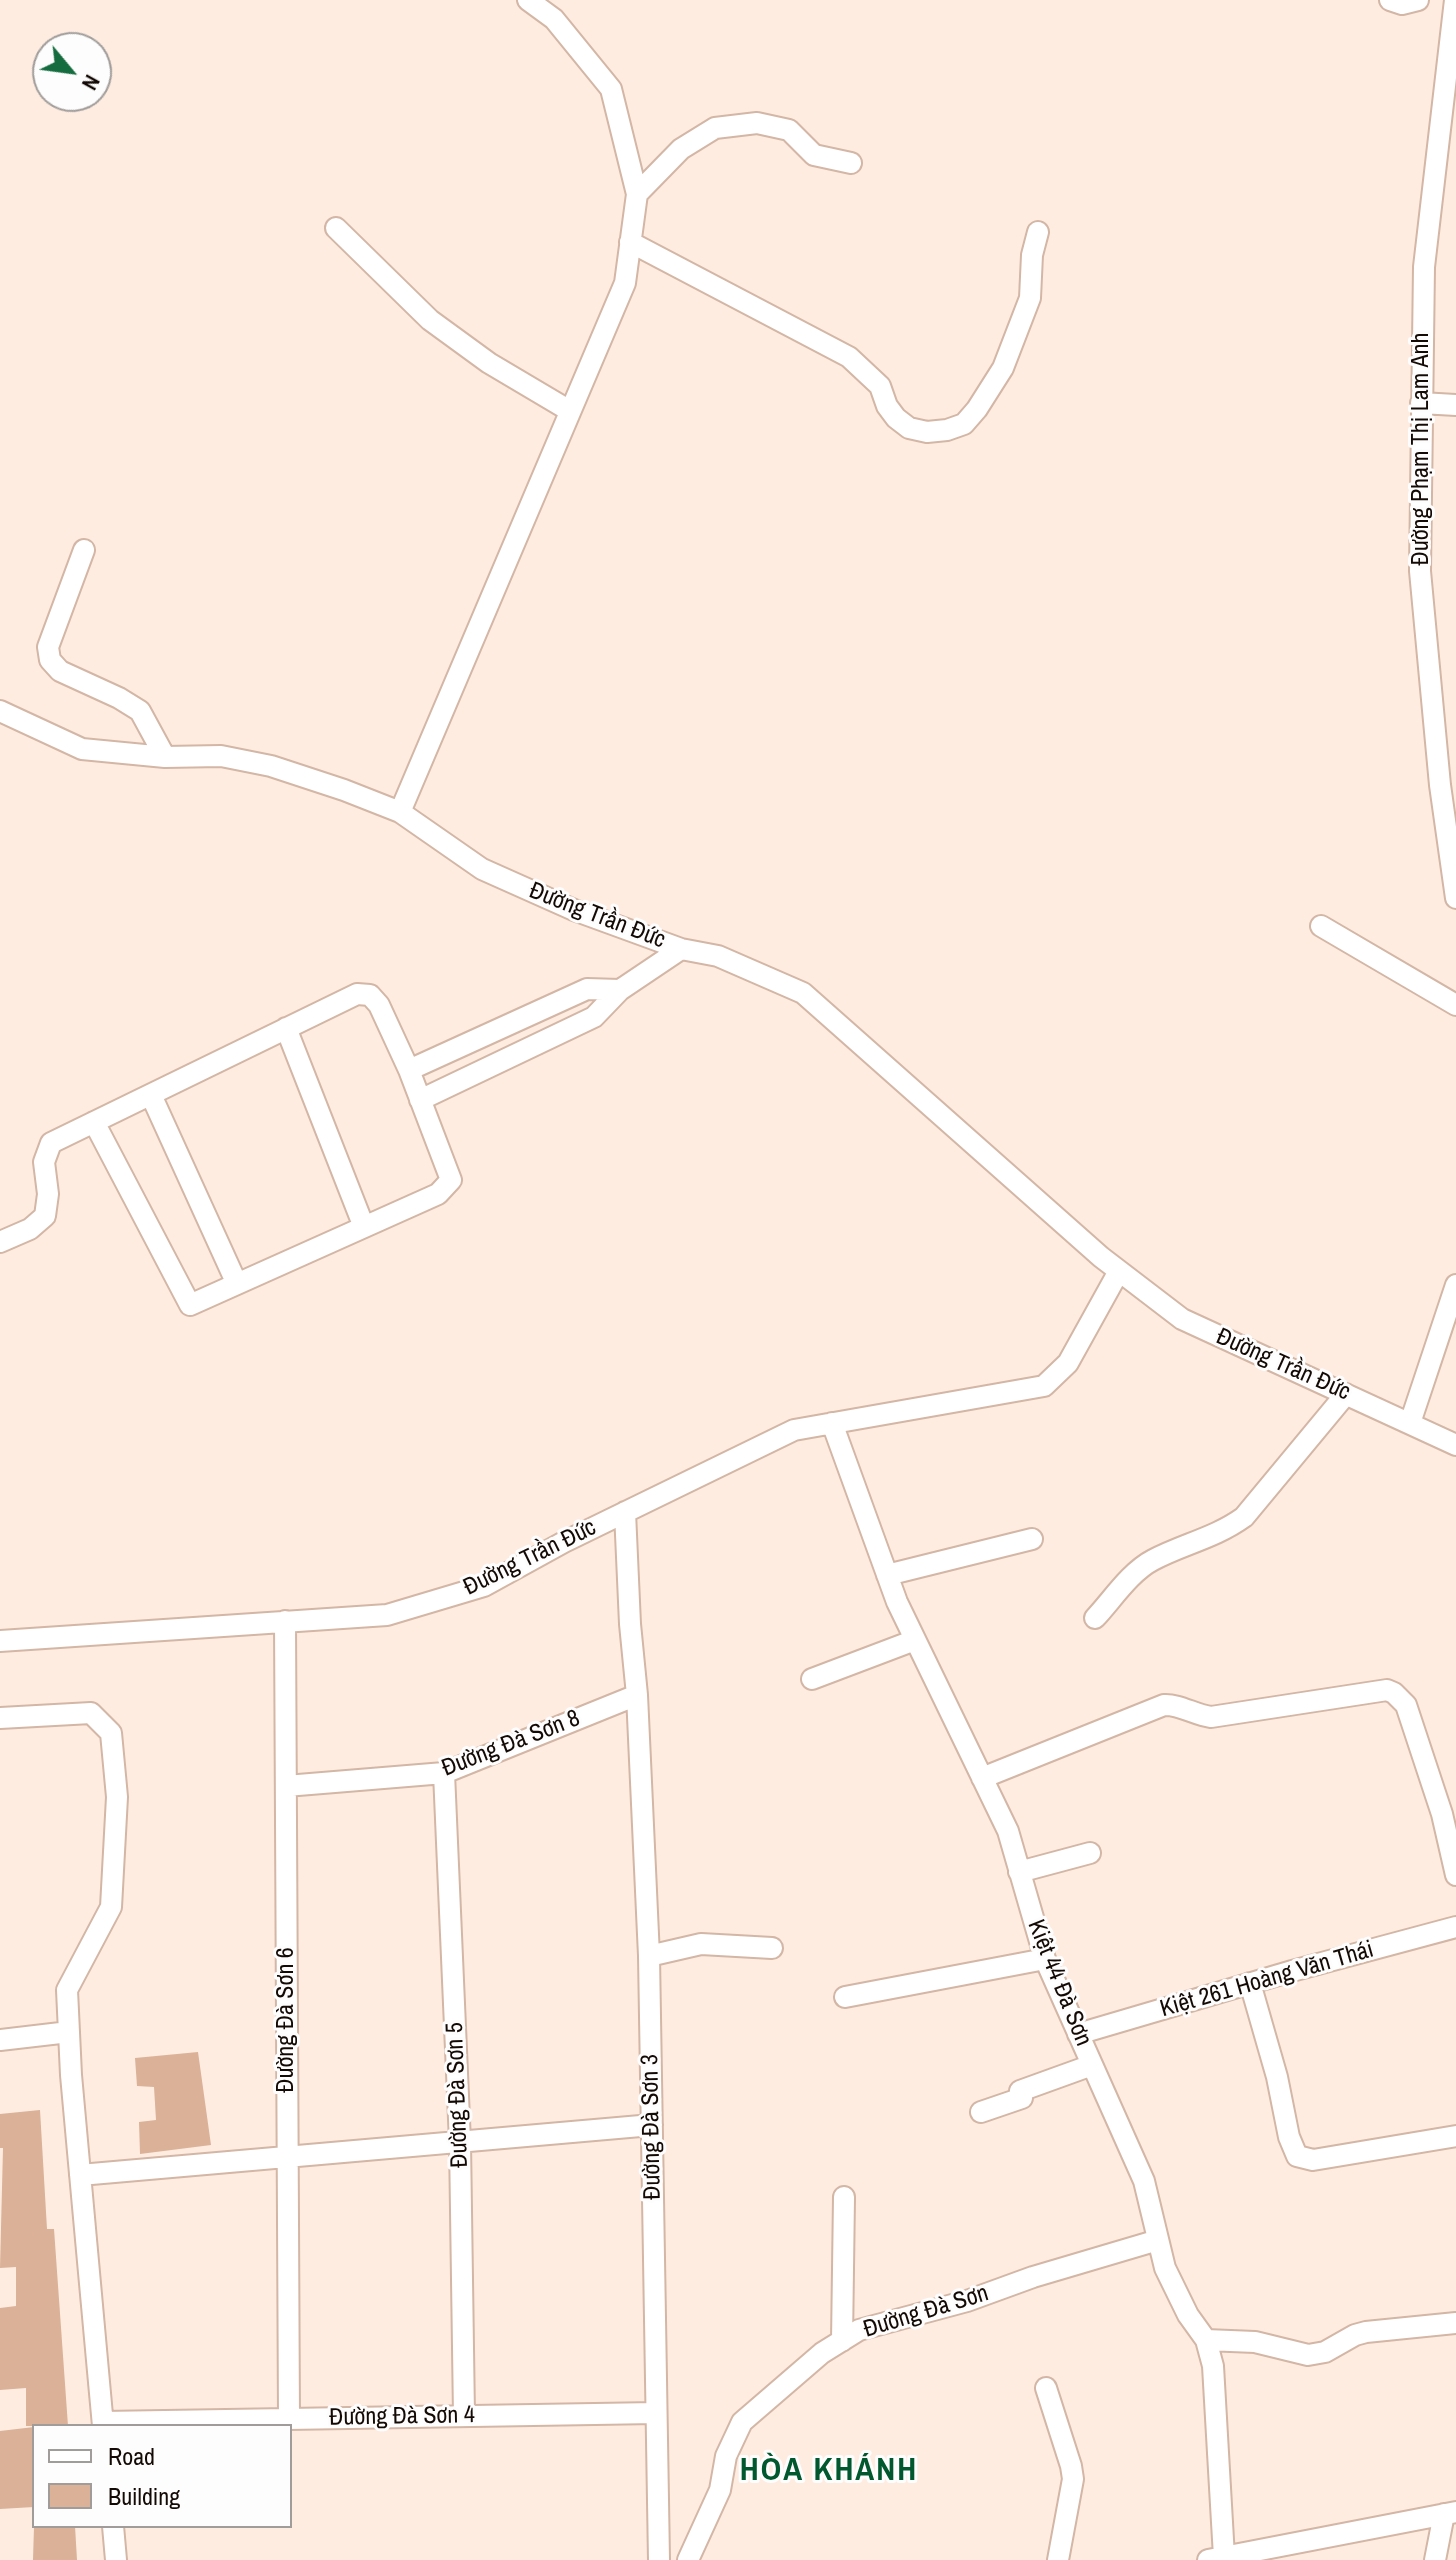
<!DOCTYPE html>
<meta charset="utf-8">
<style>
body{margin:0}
#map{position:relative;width:1456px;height:2560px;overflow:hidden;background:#feece1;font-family:"Archivo Narrow",sans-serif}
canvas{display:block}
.legend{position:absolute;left:32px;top:2424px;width:260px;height:104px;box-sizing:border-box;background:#fdfdfd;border:2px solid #a09c9a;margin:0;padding:10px 14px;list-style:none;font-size:24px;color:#140a05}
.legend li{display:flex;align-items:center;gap:16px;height:40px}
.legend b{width:40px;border:2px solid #a09c9a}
.north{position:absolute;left:32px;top:32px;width:80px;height:80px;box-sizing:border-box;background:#fdfdfd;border:2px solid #a09c9a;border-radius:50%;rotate:119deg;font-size:22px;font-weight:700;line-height:32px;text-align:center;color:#140a05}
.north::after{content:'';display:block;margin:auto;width:28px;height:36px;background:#156c3e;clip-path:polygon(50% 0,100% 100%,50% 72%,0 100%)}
</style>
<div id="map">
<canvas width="1456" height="2560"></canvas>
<ul class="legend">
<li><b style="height:10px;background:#fff"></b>Road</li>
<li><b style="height:22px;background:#dbb198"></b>Building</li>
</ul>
<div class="north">N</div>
</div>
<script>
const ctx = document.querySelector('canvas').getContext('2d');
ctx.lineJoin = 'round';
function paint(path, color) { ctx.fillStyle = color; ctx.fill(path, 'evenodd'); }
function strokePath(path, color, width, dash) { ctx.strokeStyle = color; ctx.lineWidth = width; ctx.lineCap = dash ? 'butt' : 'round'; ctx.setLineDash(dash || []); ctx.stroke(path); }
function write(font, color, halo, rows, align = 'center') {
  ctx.font = font + ' "Archivo Narrow",sans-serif'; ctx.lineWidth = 6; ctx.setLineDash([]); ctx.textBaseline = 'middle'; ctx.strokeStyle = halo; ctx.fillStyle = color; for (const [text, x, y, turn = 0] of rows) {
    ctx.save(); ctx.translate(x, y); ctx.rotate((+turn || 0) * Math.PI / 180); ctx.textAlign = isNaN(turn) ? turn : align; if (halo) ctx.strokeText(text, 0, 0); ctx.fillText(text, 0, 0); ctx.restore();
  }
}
paint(new Path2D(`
 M198,2052L211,2145L140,2154L139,2122L156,2120L154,2087L137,2086L135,2058Z
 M40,2110L47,2229H54L68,2426H26V2388L0,2390V2308L16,2306V2267L0,2268L3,2148H0V2114Z
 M34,2427V2507L0,2509V2431Z
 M34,2526H75L77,2560H33Z`), '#dbb198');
const minor = new Path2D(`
 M1390,0L1402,4L1418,0
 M1455,0L1424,267L1420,571L1440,785L1456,898
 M637,194L681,149L715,128L757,123L789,130L814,155L851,163
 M336,228L430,320L489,363L570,411
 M630,242L849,357L880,386L887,406L896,418L909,428L927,432L947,430L964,424L977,409L1003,368L1030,298L1032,255L1038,232
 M1421,403L1456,405
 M84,550L48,647L50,660L60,671L119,698L140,711L165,757
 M0,711L82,749L165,757L221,756L271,766L344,790L400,812L482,869L574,910L681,949L718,956L803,993L1101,1257L1182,1319L1456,1445
 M400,812L625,283L637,194L611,89L554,19L528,0
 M1321,926L1456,1005
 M620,990L681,949
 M286,1028L364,1227
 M409,1070L587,989L620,990L594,1017L420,1100
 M151,1095L237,1284
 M0,1242L30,1229L45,1216L48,1194L44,1162L51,1143L357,994L370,995L379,1005L409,1070L451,1180L438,1194L190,1305L94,1122
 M832,1423L897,1602L1008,1831L1045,1959L1144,2181L1165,2268L1188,2315L1206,2340L1213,2366L1224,2557
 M1410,1423L1456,1285
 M625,1512L630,1624L637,1695L649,1956L659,2560
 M887,1575L1032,1539
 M1095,1618C1112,1600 1130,1572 1153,1560C1183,1544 1215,1538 1244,1517L1346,1394
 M285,1621L289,2419
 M0,1641L387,1615L484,1586L564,1542L794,1430L1044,1386L1068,1363L1119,1271
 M812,1679L915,1640
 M0,1718L91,1713L111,1733L117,1797L111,1907L67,1990L71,2075L103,2426
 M444,1773L460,2142L464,2416
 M982,1778L1164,1705C1179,1704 1195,1715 1211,1717L1387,1690L1394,1693L1406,1705L1442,1814L1456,1875
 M286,1786L444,1773L637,1695
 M1019,1872L1090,1853
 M649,1956L701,1944L772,1948
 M1250,1983L1277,2077L1289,2137L1297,2156L1313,2160L1456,2136
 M845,1997L1045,1959
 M1078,2034L1292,1971L1456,1927
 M0,2040L69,2032
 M981,2112L1022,2098L1020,2091L1092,2065
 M80,2175L652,2125
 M1206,2340L1255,2342L1308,2355L1325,2352L1355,2335L1366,2332L1456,2323
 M842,2341L844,2197
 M1046,2388L1071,2466L1073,2479L1058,2560
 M103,2422L656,2413
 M113,2526L116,2560
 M688,2560L720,2490L726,2456L742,2422L822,2353L859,2330L967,2301L1033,2277L1158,2240
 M1208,2560L1456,2512
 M1435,2560L1444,2514`);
strokePath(minor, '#d3b6a5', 24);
strokePath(minor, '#fff', 20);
write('24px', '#140a05', '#fdfdfd', [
 ["Đường Phạm Thị Lam Anh",1422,449,-90],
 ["Đường Trần Đức",597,916,21],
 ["Đường Trần Đức",1283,1365,24],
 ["Đường Trần Đức",530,1558,-26],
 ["Đường Đà Sơn 8",511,1744,-21],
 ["Kiệt 261 Hoàng Văn Thái",1267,1980,-16],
 ["Kiệt 44 Đà Sơn",1059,1983,68],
 ["Đường Đà Sơn 6",287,2020,-90],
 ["Đường Đà Sơn 5",458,2095,-92],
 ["Đường Đà Sơn 3",652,2127,-91],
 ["Đường Đà Sơn",926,2312,-17],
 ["Đường Đà Sơn 4",402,2417,-1]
]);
ctx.letterSpacing = '2px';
write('bold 32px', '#01572e', '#fdfdfd', [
 ["HÒA KHÁNH",829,2471]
]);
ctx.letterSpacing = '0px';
</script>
